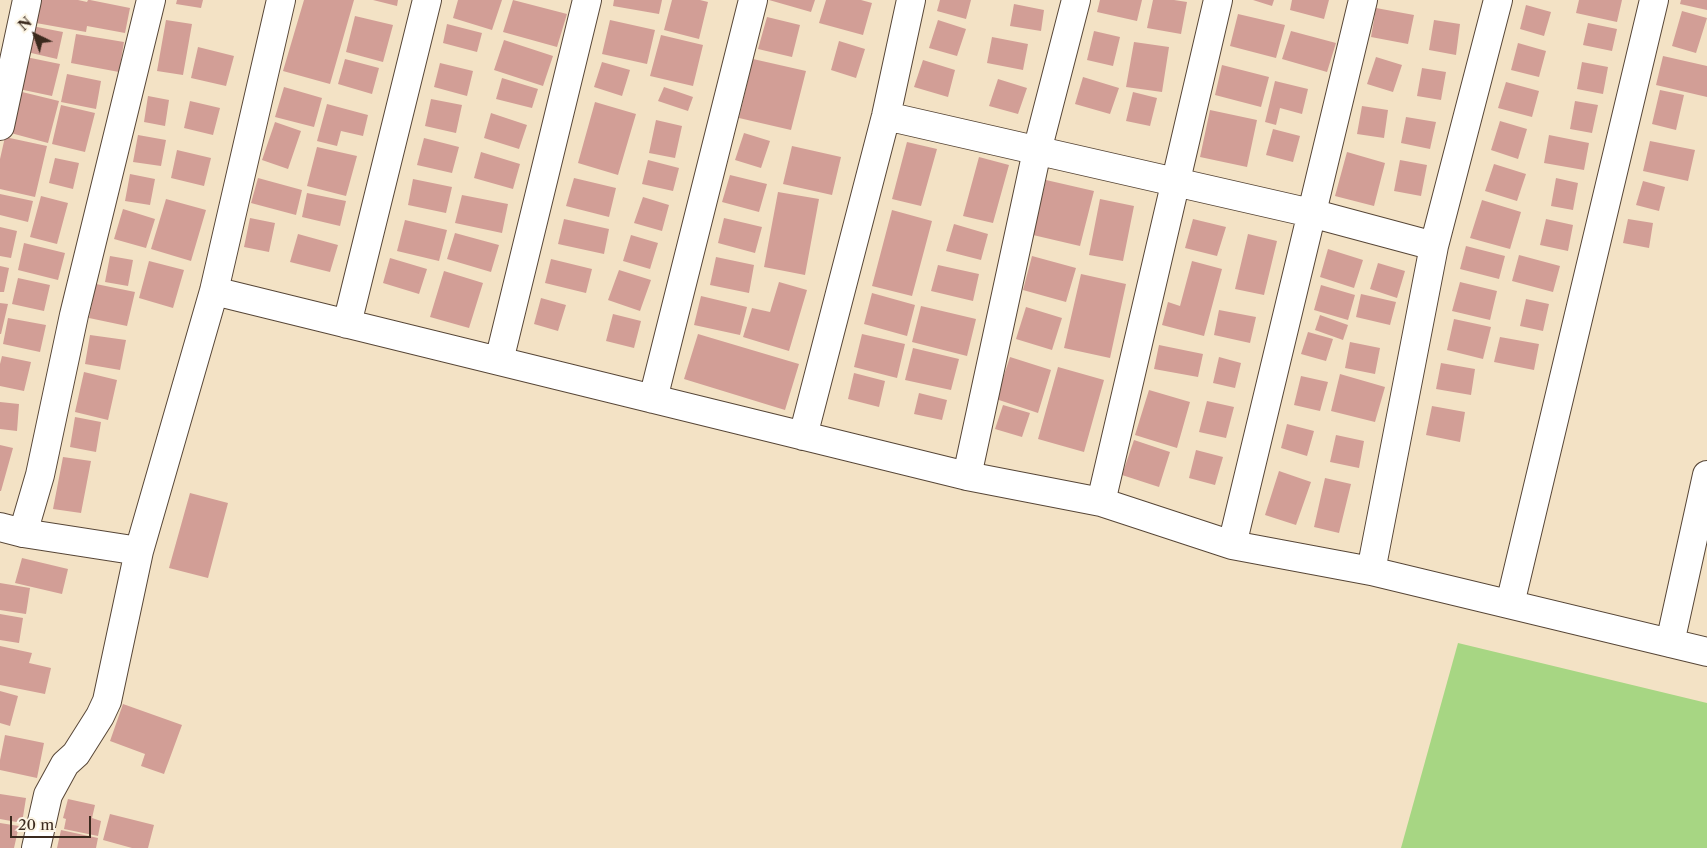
<!DOCTYPE html>
<style>
body{margin:0}
#map{position:relative;width:1707px;height:848px;overflow:hidden;background:#f3e2c5;font-family:"Libre Caslon Text",serif}
canvas{display:block}
.north{position:absolute;left:10px;top:10px;width:50px;height:50px;-webkit-text-stroke:4px #fcf5e5;paint-order:stroke;rotate:318deg;font-size:14px;font-weight:700;line-height:20px;text-align:center;color:#3b2a1e}
.north::after{content:'';display:block;margin:auto;width:18px;height:22px;background:#3b2a1e;clip-path:polygon(50% 0,100% 100%,50% 72%,0 100%)}
.scale{position:absolute;left:10px;top:816px;width:81px;height:22px;box-sizing:border-box;border:2px solid #3b2a1e;border-top:0;padding-left:6px;font-size:15px;line-height:18px;white-space:nowrap;color:#3b2a1e;-webkit-text-stroke:4px #fcf5e5;paint-order:stroke}
</style>
<div id="map">
<canvas width="1707" height="848"></canvas>
<div class="north">N</div>
<div class="scale">20 m</div>
</div>
<script>
const ctx = document.querySelector('canvas').getContext('2d');
ctx.lineJoin = 'round';
function paint(path, color) { ctx.fillStyle = color; ctx.fill(path, 'evenodd'); }
function strokePath(path, color, width, dash) { ctx.strokeStyle = color; ctx.lineWidth = width; ctx.lineCap = dash ? 'butt' : 'round'; ctx.setLineDash(dash || []); ctx.stroke(path); }
paint(new Path2D(`
 M1458,643L1707,703V848H1401Z`), '#a7d683');
paint(new Path2D(`
 M41,0H78L87,2L88,0H90L130,8L125,33L87,26L86,32L36,23Z
 M177,0H203L201,8L176,4Z
 M304,0H354L330,84L283,71Z
 M373,0H398L397,6Z
 M458,0H502L492,30L453,18Z
 M513,0L567,14L557,47L503,32Z
 M614,0H662L659,14L613,6Z
 M672,0H700L708,2L699,39L664,30Z
 M769,0H815L811,12Z
 M826,0H861L872,3L863,35L819,23Z
 M940,0H971L966,19L937,11Z
 M1100,0H1142L1137,21L1097,12Z
 M1153,0H1174L1187,2L1181,34L1147,28Z
 M1253,0H1274L1272,6Z
 M1292,0H1329L1324,19L1290,10Z
 M1579,0H1622L1617,22L1576,13Z
 M1681,0H1707V10L1680,4Z
 M1014,4L1044,10L1041,31L1010,26Z
 M1526,5L1551,12L1544,36L1520,29Z
 M1376,8L1414,15L1408,44L1371,37Z
 M1682,11L1707,18L1696,53L1672,46Z
 M1238,14L1285,25L1276,58L1230,46Z
 M355,16L393,25L383,62L346,52Z
 M767,17L800,25L792,57L758,49Z
 M166,20L192,24L183,75L157,71Z
 M610,20L655,30L647,64L602,54Z
 M938,20L966,29L957,56L929,48Z
 M1434,20L1460,24L1456,55L1429,50Z
 M1588,23L1617,29L1612,51L1583,45Z
 M447,24L482,33L477,52L443,43Z
 M32,26L63,32L57,59L27,52Z
 M1094,31L1120,37L1113,66L1087,60Z
 M1291,31L1336,43L1327,72L1282,59Z
 M76,34L124,42L119,72L71,63Z
 M661,35L703,45L693,86L650,76Z
 M992,37L1028,44L1023,70L987,63Z
 M504,40L553,56L543,86L494,70Z
 M839,41L865,49L856,78L831,70Z
 M1134,42L1169,47L1162,92L1126,87Z
 M1518,43L1546,51L1539,77L1511,70Z
 M198,47L234,56L226,86L191,78Z
 M21,56L60,64L52,96L14,88Z
 M1663,56L1707,66V97L1656,85Z
 M1376,57L1402,65L1393,92L1367,84Z
 M345,59L379,68L372,94L338,84Z
 M753,59L806,71L791,130L739,118Z
 M923,60L955,70L948,97L914,87Z
 M602,62L630,70L622,96L594,87Z
 M1582,62L1608,67L1603,94L1577,89Z
 M440,63L473,71L467,96L434,87Z
 M1222,65L1269,77L1261,107L1215,95Z
 M1422,68L1446,72L1441,100L1417,96Z
 M67,74L101,81L96,109L61,102Z
 M1083,77L1119,88L1110,114L1075,104Z
 M502,78L538,89L532,108L496,99Z
 M998,79L1027,88L1018,114L989,106Z
 M1275,81L1308,89L1302,114L1280,108L1276,125L1265,122Z
 M1506,82L1539,91L1532,117L1498,108Z
 M284,87L322,98L314,127L275,117Z
 M664,87L693,97L688,111L658,101Z
 M1660,90L1684,95L1676,130L1652,124Z
 M18,91L59,101L48,143L7,132Z
 M1133,92L1157,98L1150,126L1126,121Z
 M148,96L169,100L165,126L144,122Z
 M431,99L462,105L456,133L425,126Z
 M190,101L220,108L213,135L184,128Z
 M1575,101L1598,105L1592,133L1570,129Z
 M595,102L636,114L618,175L578,163Z
 M327,104L368,115L363,136L341,131L337,146L317,141Z
 M61,105L95,113L85,152L52,144Z
 M1362,106L1388,110L1384,138L1357,134Z
 M1210,110L1257,120L1247,167L1200,157Z
 M491,113L527,125L519,149L484,138Z
 M1406,117L1436,122L1430,149L1401,143Z
 M656,120L682,126L675,158L649,153Z
 M1500,121L1527,129L1518,159L1491,150Z
 M275,122L301,131L288,169L262,160Z
 M1273,129L1300,136L1293,162L1266,155Z
 M744,133L770,141L761,168L735,160Z
 M138,135L166,140L161,166L133,162Z
 M1549,135L1589,143L1584,170L1544,163Z
 M5,137L47,146L35,197L0,189V159Z
 M424,138L459,147L452,173L417,165Z
 M1650,141L1695,150L1688,181L1643,171Z
 M907,142L937,149L921,206L892,199Z
 M792,146L841,157L832,195L783,184Z
 M317,147L357,156L346,196L307,186Z
 M177,150L211,158L204,186L171,178Z
 M481,152L520,164L513,189L474,178Z
 M1347,152L1385,163L1374,206L1335,196Z
 M979,157L1009,165L993,223L963,216Z
 M55,158L79,163L73,189L49,183Z
 M648,160L679,168L673,191L642,184Z
 M1400,160L1427,165L1421,196L1394,191Z
 M1494,164L1526,174L1517,201L1485,191Z
 M130,174L155,179L150,205L125,201Z
 M730,175L767,184L759,212L722,202Z
 M258,178L302,190L296,215L251,203Z
 M574,178L616,188L609,217L566,206Z
 M1556,178L1578,183L1573,210L1551,206Z
 M413,179L452,187L446,213L408,205Z
 M1046,180L1094,191L1080,246L1033,235Z
 M1643,181L1665,187L1659,211L1636,205Z
 M778,192L819,199L805,275L764,267Z
 M307,193L346,201L340,226L302,217Z
 M0,194L33,201L28,222L0,215Z
 M462,195L508,204L502,233L455,223Z
 M41,196L68,203L57,244L30,237Z
 M643,197L669,205L662,231L634,223Z
 M166,199L206,210L191,261L151,249Z
 M1100,199L1134,206L1123,261L1089,255Z
 M1482,200L1521,212L1510,249L1470,238Z
 M123,209L155,219L146,248L114,239Z
 M892,210L932,221L912,296L872,286Z
 M250,218L275,223L269,252L244,247Z
 M724,218L762,227L755,253L718,243Z
 M564,219L609,229L604,254L558,244Z
 M1193,219L1226,227L1217,256L1185,248Z
 M1546,219L1573,225L1568,251L1540,245Z
 M1628,219L1653,223L1649,248L1623,243Z
 M405,220L447,230L439,261L397,251Z
 M954,224L988,234L981,260L946,251Z
 M0,227L17,231L11,258L0,256Z
 M455,233L499,245L491,272L447,259Z
 M298,234L338,245L330,272L290,262Z
 M1248,234L1277,241L1264,295L1235,289Z
 M631,235L658,243L650,269L623,261Z
 M24,243L65,253L58,280L18,270Z
 M1466,246L1505,256L1499,279L1460,269Z
 M1328,249L1363,260L1354,288L1320,277Z
 M1519,255L1560,266L1553,292L1512,281Z
 M110,256L133,260L128,286L105,282Z
 M1032,256L1076,268L1066,302L1023,290Z
 M716,257L754,265L749,293L710,285Z
 M390,258L427,269L419,294L383,283Z
 M551,259L592,269L586,293L545,283Z
 M149,261L184,270L173,308L139,298Z
 M1192,261L1222,269L1204,336L1162,325L1168,302L1180,306Z
 M1378,263L1405,271L1397,298L1370,289Z
 M938,265L979,274L973,301L931,291Z
 M0,266L9,268L4,292H0Z
 M619,270L651,280L640,311L608,300Z
 M444,271L483,283L469,328L430,317Z
 M1081,274L1126,284L1110,358L1064,348Z
 M18,278L50,285L44,311L12,304Z
 M779,282L807,290L789,351L743,337L752,308L770,312Z
 M1460,282L1497,291L1490,320L1452,311Z
 M96,284L135,292L127,326L89,318Z
 M1321,285L1355,295L1348,320L1314,310Z
 M872,293L915,305L907,336L864,324Z
 M1361,294L1396,302L1390,325L1356,317Z
 M701,296L747,307L740,335L694,325Z
 M541,298L566,305L558,331L534,324Z
 M1526,299L1549,304L1543,331L1520,326Z
 M0,303L8,304L1,334H0Z
 M921,306L976,319L967,356L912,342Z
 M1026,307L1062,318L1052,350L1016,339Z
 M1219,310L1256,317L1250,343L1214,335Z
 M613,314L641,321L634,348L606,341Z
 M1320,315L1348,325L1343,340L1315,330Z
 M8,318L46,325L40,352L3,344Z
 M1454,319L1491,327L1483,359L1447,350Z
 M1308,332L1333,339L1326,361L1301,354Z
 M698,334L799,364L785,410L684,379Z
 M862,334L905,344L897,378L854,367Z
 M90,335L126,340L120,370L85,364Z
 M1500,337L1539,344L1534,370L1494,362Z
 M1350,342L1380,348L1375,374L1345,368Z
 M1159,345L1203,354L1198,377L1154,369Z
 M913,348L959,359L951,390L905,380Z
 M2,356L31,362L24,391L0,386V364Z
 M1010,357L1051,370L1038,413L996,399Z
 M1219,357L1241,363L1235,388L1213,383Z
 M1441,363L1475,369L1471,395L1436,389Z
 M1058,367L1104,380L1084,452L1038,439Z
 M84,372L117,380L108,420L75,412Z
 M854,373L885,381L879,407L848,399Z
 M1340,374L1385,387L1375,422L1331,411Z
 M1301,376L1328,382L1320,411L1294,405Z
 M1149,390L1190,402L1177,448L1135,435Z
 M919,393L947,400L942,420L914,414Z
 M1207,401L1234,407L1226,438L1199,432Z
 M0,402L19,404L17,431L0,429Z
 M1003,405L1030,413L1022,437L995,429Z
 M1432,406L1465,412L1460,442L1426,435Z
 M75,417L101,422L96,452L70,447Z
 M1287,424L1314,431L1307,456L1281,448Z
 M1336,435L1364,441L1359,468L1330,462Z
 M1134,440L1170,452L1159,487L1122,475Z
 M0,445L13,448L1,491H0Z
 M1196,450L1223,457L1215,485L1189,478Z
 M63,457L91,461L81,513L53,509Z
 M1279,471L1311,482L1296,525L1265,515Z
 M1325,478L1351,484L1339,533L1314,527Z
 M190,493L228,503L208,578L169,568Z
 M22,558L68,569L62,594L15,583Z
 M0,583L30,588L26,614L0,610Z
 M0,614L23,618L19,643L0,640Z
 M0,646L32,653L29,663L51,668L45,694L0,685Z
 M0,691L18,696L10,726L0,723Z
 M123,704L182,725L164,774L141,766L145,754L110,741Z
 M5,735L44,743L37,778L0,770V760Z
 M0,794L26,798L22,823L0,819Z
 M68,799L95,805L92,818L101,821L98,836L64,829L66,819L63,818Z
 M110,814L154,825L148,848H132L103,840Z
 M0,823L19,826L14,848H0Z
 M61,830L98,838L96,848H57Z`), '#d29e96');
const minor = new Path2D(`
 M886,116L1311,213L1434,246
 M0,126L27,0
 M214,291L967,476L1101,502L1232,545L1371,571L1707,652
 M347,324L427,0
 M499,361L587,0
 M653,399L753,0
 M803,436L886,116L911,0
 M967,476L1037,151L1076,0
 M1101,502L1218,0
 M0,527L23,533L139,551
 M23,533L40,475L74,315L151,0
 M1232,545L1363,0
 M1371,571L1434,246L1498,0
 M1510,604L1654,0
 M1670,643L1707,475
 M36,848L48,795L65,764L76,754L100,716L107,701L139,551L214,291L281,0`);
strokePath(minor, '#574637', 30);
strokePath(minor, '#fff', 28);
</script>
